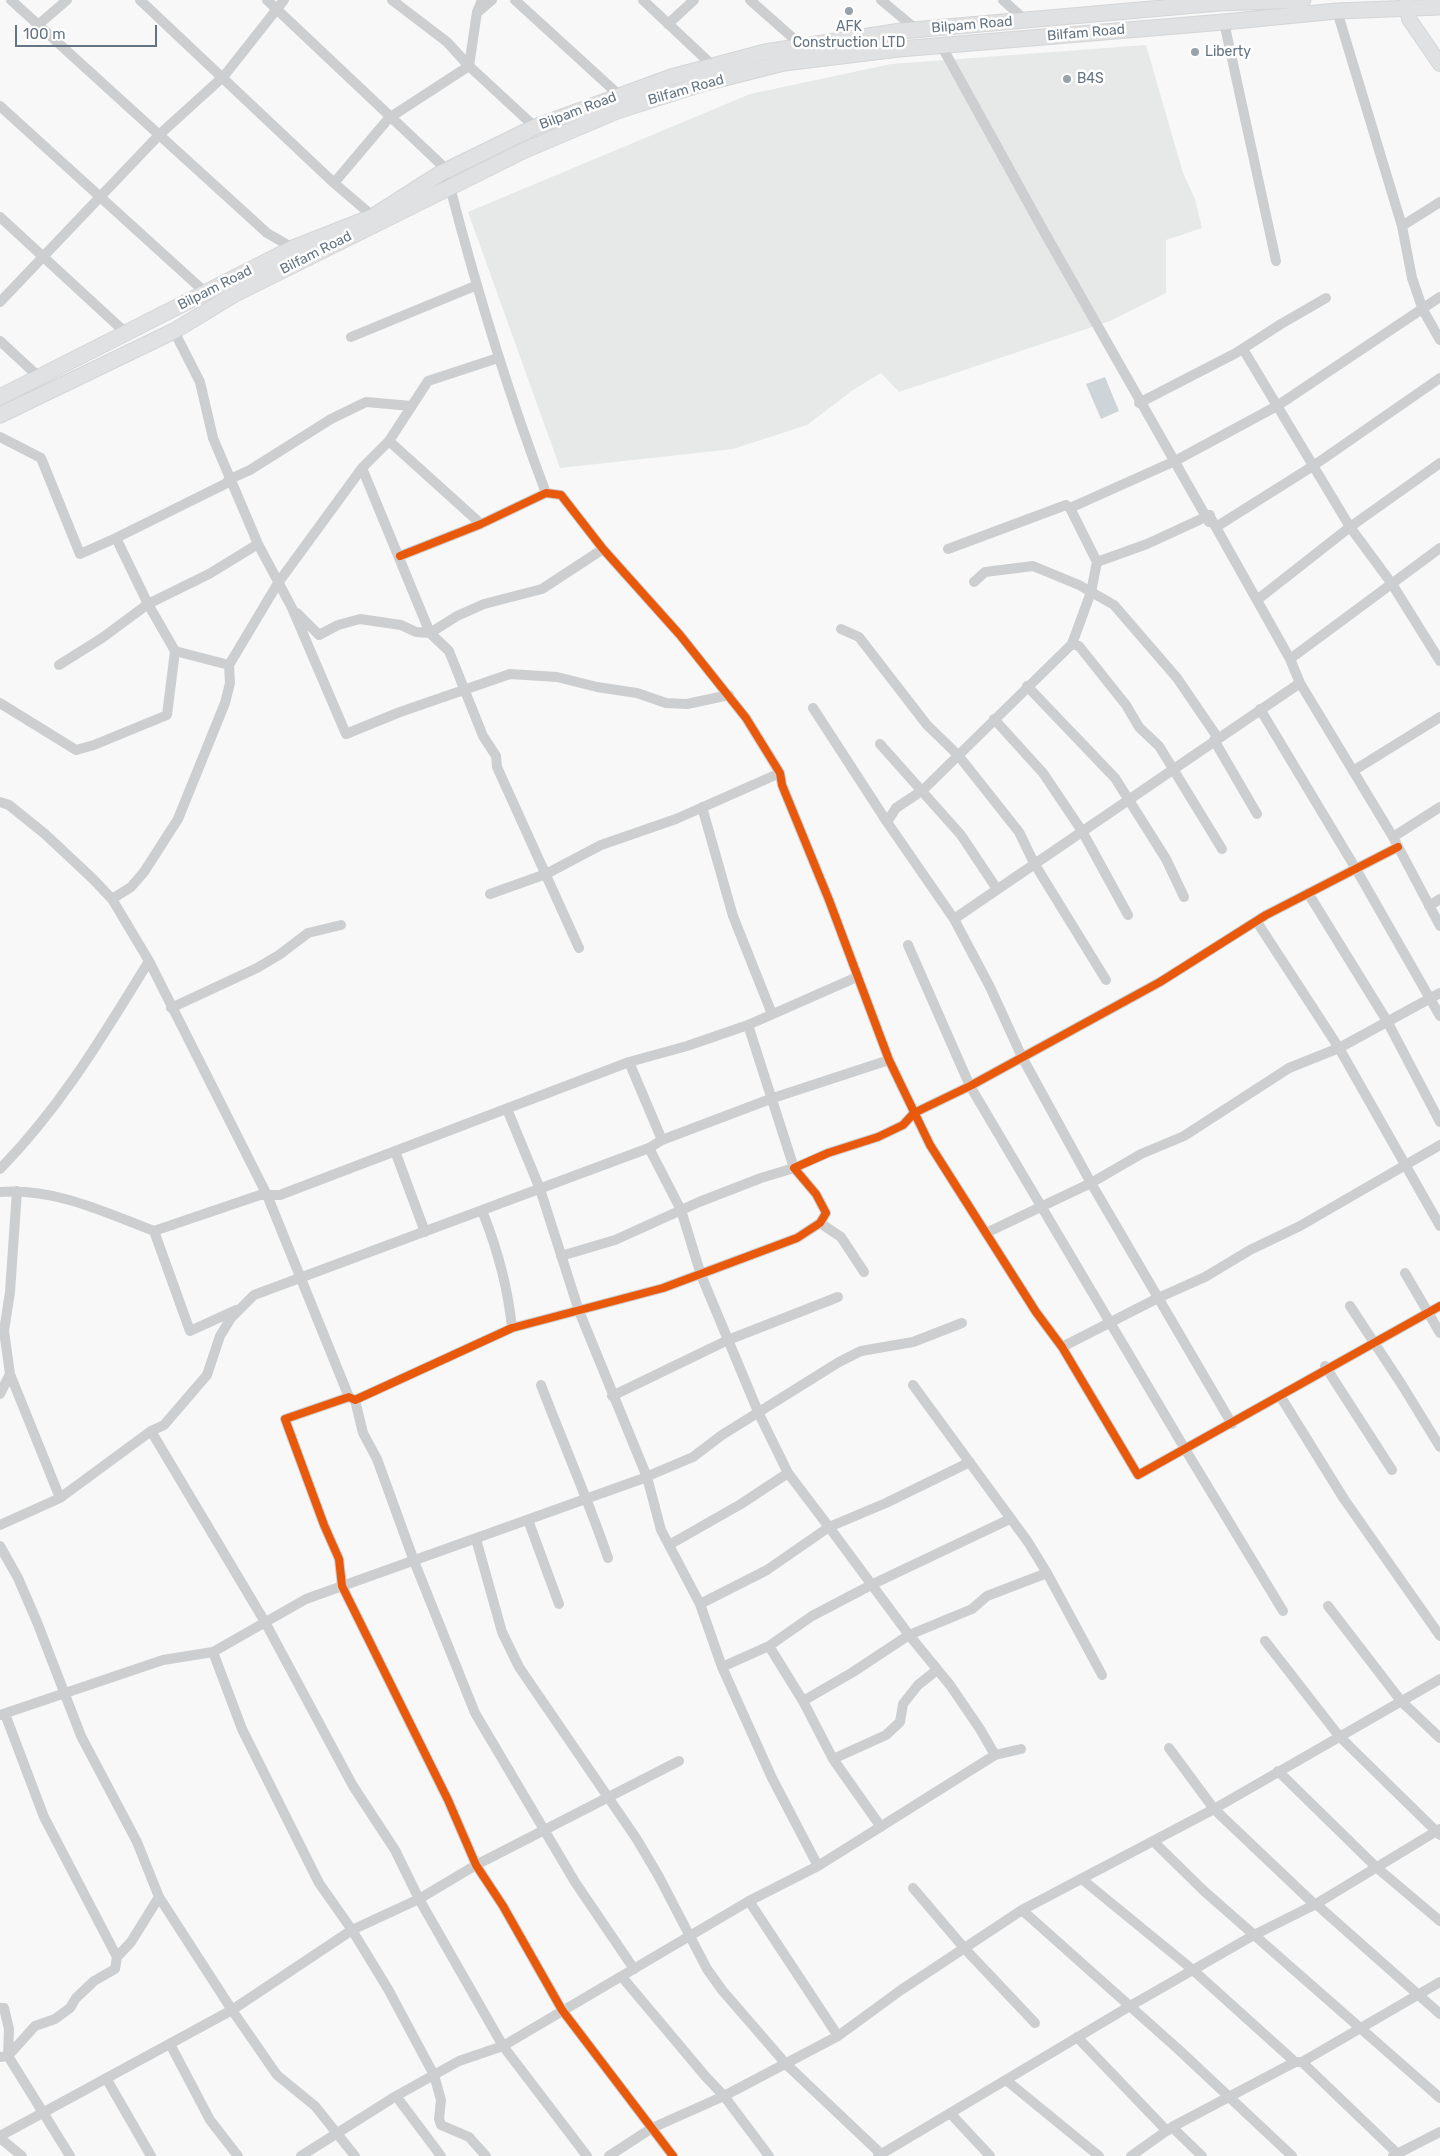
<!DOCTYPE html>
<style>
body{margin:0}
#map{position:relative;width:1440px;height:2156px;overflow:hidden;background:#f8f8f8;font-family:Rubik,sans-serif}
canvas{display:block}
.scale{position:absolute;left:15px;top:25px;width:142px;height:22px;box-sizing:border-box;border:2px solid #647482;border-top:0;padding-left:6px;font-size:15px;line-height:18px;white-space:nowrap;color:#647482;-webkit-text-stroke:4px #fff;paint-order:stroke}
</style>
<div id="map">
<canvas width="1440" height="2156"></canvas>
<div class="scale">100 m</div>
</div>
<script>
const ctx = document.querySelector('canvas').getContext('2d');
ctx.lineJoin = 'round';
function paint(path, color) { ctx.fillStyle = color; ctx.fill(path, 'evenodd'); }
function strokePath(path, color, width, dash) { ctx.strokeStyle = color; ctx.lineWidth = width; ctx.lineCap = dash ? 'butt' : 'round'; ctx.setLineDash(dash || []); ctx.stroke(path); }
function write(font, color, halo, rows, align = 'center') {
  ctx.font = font + ' Rubik,sans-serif'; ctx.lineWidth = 5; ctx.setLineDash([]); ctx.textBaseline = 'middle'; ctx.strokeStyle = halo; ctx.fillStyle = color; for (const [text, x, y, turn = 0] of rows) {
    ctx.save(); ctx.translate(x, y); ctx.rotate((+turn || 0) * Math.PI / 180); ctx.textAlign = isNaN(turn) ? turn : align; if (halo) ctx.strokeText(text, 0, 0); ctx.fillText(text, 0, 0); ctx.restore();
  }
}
paint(new Path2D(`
 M1146,45L1183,173L1195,199L1202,228L1166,240V293L1110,321L899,392L881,373L853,390L807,425L733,449L560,468L468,212L750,94L891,64Z`), '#e7e8e8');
paint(new Path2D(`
 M1105,377L1119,411L1101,419L1086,384Z`), '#cdd5d8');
const secondary = new Path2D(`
 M1407,0L1409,19L1440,64`);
const primary = new Path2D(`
 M0,397L293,248L372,217L441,173L535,127L671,77L765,52L901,31L1219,3L1303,0
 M0,415L174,331L235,294L525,150L617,111L705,83L784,63L899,49L1224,22L1337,11L1440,7`);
strokePath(secondary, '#d5d6d7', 16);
strokePath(primary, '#d4d5d6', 17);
strokePath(new Path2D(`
 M11,0L267,233L293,248
 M140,0L334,183L375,218
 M267,0L447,170
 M392,0L447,42L469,66L535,127
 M515,0L619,95
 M643,0L712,65
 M750,0L802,46
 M881,0L917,30
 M1003,0L1026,21
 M1337,11L1402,226L1412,278L1423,310L1440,340
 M478,12L492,0
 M1224,22L1276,261
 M668,24L694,0
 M38,25L67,0
 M941,45L1042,228L1209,522
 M0,106L206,293
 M441,173L450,187C477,291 508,393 546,493
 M334,183L389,118L469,66L477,12L482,0
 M0,217L127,334
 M1402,226L1440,202
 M0,302L160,134L224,76L284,0
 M174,331L200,382L213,438L258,544L292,608L346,734L400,712L510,674L557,677L597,687L637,693L666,703L687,704L729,695
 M351,337L475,286
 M0,341L40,378
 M1243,349L1350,527L1392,584L1440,661
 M1139,403L1236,353L1281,324L1326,298
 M0,437L41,458L80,554L116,538L148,604L175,651
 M389,441L481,524
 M362,468L430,633L457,616L484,604L542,589L603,549
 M1209,515L1290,659L1300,683L1393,837L1440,926
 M1216,527L1313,466L1440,378
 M116,538L225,484L230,479L250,470L331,419L366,402L411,406
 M948,549L1066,505L1070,508L1175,461L1277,406L1440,297
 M400,556L481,524L546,493L561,495L603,549L680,635L746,718L780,773L782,785L829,900L889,1060L930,1145L1036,1312L1062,1347L1138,1475L1440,1306
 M1097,562L1147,544L1210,515
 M974,582L985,572L1033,566L1079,585L1114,605L1177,678L1218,738
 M1257,600L1350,527L1440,463
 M297,613L319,635L338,625L360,619L401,625L416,632L430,633L449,651L483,736L496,756L497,767L579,948
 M841,629L859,637L927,725L958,755L1019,832L1034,863L1106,980
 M1072,644L1079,646L1126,705L1139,727L1159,746L1222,849
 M1290,659L1440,548
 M59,665L102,638L148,604L209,574L258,544
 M1027,686L1115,778L1166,859L1184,897
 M0,703L76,750L94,745L167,715L175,651L229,665
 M813,708L887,822L954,919L990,987L1022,1057L1091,1183L1232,1424
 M1260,709L1356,869L1440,1016
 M994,719L1043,773L1082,831L1128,915
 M1214,740L1257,814
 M880,744L961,835L997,889
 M1353,771L1440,717
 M0,802L9,805L45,834L93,879L112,899L149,961L267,1195L349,1397
 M702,807L733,916L772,1014
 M887,822L896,808L923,790L1072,644L1091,592L1097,562L1070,508
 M1393,837L1440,807
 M1308,893L1387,1021L1440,1122
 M490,894L546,874L601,845L676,819L780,773
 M112,899L131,887L144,872L178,819L225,703L230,683L229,665L278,583L362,468L389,441L428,381L498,358
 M1429,906L1440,899
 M954,919L1300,683
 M1257,922L1339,1048L1440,1226
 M908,945L970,1086L1185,1449L1283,1611
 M171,1008L257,968L279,955L308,933L341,925
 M629,1062L662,1140
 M507,1109L540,1189L579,1311L647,1477L661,1530L700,1604L722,1667L772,1778L818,1866
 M649,1148L681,1210L701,1275L759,1414L788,1473L829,1527L886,1503L970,1462
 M395,1151L425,1232
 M0,1169C61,1107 104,1034 149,961
 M0,1192C55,1188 104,1212 154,1231L260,1195H280L629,1062L687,1046L748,1025L857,977
 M483,1213C498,1251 508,1288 512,1328
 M820,1223L841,1237L864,1272
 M154,1231L190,1331L236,1310
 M986,1233L1091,1183L1141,1154L1184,1136L1289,1068L1339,1048L1440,993
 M561,1256L615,1240L699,1202L761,1178L794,1168L748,1025
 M1405,1273L1440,1333
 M1350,1306L1402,1385L1440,1447
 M1062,1347L1158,1298L1205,1277L1250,1250L1300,1226L1440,1145
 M1325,1366L1392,1470
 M10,1374L4,1331L10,1292L17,1191
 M541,1385C563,1443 588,1499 608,1558
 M913,1385L1028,1542L1047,1573
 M0,1394L10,1374L60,1498L0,1525
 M612,1396L728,1340L838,1297
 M1282,1399L1344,1499L1440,1636
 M355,1400L363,1433L377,1459L414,1561L475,1713L575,1882L634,1969
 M151,1431L265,1622L353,1786L395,1850L419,1899L503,2046L587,2156
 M641,1479L693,1457L722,1435L839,1362L861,1351L913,1342L962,1323
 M60,1498L151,1431L164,1425L207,1375L220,1336L231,1318L254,1295L649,1148L662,1140L773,1098L889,1060
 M528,1520L559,1604
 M476,1539L502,1632L519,1667L636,1838L658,1875L707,1969L722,1990L786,2064L881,2154
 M669,1545L741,1504L788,1473
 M0,1546L18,1578L37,1622L81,1736L137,1842L159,1897L232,2010L277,2075L315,2106L355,2156
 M700,1604L767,1570L829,1527L909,1635L972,1609L987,1596L1047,1573L1102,1675
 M1328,1606L1401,1701L1440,1738
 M1265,1641L1339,1736L1440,1835
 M769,1646L812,1616L873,1584L1010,1519
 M213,1652L242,1729L319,1883L352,1930L388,1989L434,2075L441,2100L439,2119L441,2125L469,2137L486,2156
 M722,1667L769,1646L803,1701L833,1759L881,1827
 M803,1701L853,1672L909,1635L950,1685L980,1729L995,1755
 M5,1714L44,1817L117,1957
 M0,1715L163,1660L213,1652L306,1599L647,1477
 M1169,1748L1214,1809L1313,1903
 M833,1759L886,1735L900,1722L903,1704L918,1685L937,1670
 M1278,1771L1376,1867L1440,1921
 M1153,1841L1204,1891L1440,2098
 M1083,1880L1193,1970L1295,2062
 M913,1888L965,1949L1035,2023
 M749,1901L838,2036
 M1316,1904L1440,2014
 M1022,1910L1178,2049L1292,2156
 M622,1977L706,2077L724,2096L769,2156
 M0,2008H4L9,2029L8,2056L70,2156
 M1077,2037L1167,2131
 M170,2044L210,2120L238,2156
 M0,2057L8,2056L35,2026L55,2019L70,2008L76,1998L94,1981L115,1969L117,1957L131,1942L159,1897
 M1302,2062L1400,2156
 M106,2078L151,2156
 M1006,2080L1099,2156
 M396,2096L441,2156
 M950,2113L990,2156
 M1172,2127L1202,2156
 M0,2136L232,2010L352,1930L419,1899L476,1865L679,1761
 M0,2138L22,2156
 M301,2156L396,2096L459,2061L503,2046L749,1901L818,1866L995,1755L1021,1749
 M609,2156L652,2128L724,2096L838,2036L901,1990L1022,1910L1214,1809L1440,1679
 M673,2156L562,2010L503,1906L476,1865L448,1800L342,1586L339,1559L324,1525L285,1419L349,1397L355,1400L512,1328L663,1288L797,1238L820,1223L826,1213L816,1194L794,1168L828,1153L878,1137L903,1125L914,1113L970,1086L1160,982L1266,915L1398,847
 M878,2156L1130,2006L1254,1935L1316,1904L1440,1829
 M1131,2156L1172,2127L1295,2062H1302L1440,1982
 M1393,2156L1440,2132`), '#cdcecf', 10);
strokePath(secondary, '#e0e1e2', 14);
strokePath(primary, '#e0e1e2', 15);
strokePath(new Path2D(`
 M400,556L481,524L546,493L561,495L603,549L680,635L746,718L780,773L782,785L829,900L889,1060L930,1145L1036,1312L1062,1347L1138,1475L1440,1306
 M673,2156L562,2010L503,1906L476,1865L448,1800L342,1586L339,1559L324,1525L285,1419L349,1397L355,1400L512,1328L663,1288L797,1238L820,1223L826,1213L816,1194L794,1168L828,1153L878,1137L903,1125L914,1113L970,1086L1160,982L1266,915L1398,847`), '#e8590c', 8);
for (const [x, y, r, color] of [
 [849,11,5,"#98a2ab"],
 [1195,52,5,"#98a2ab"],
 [1067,79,5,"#98a2ab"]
]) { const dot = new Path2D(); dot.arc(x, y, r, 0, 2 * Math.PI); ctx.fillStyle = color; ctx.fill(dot); strokePath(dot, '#fff', 2); }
write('14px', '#647482', '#fff', [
 ["Bilpam Road",972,25,-5],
 ["Bilfam Road",1086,33,-5],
 ["Bilfam Road",686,90,-16],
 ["Bilpam Road",578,111,-21],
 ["Bilfam Road",316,253,-27],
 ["Bilpam Road",215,288,-27]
]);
write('14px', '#647482', '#fff', [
 ["AFK",849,27,"center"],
 ["Construction LTD",849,43,"center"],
 ["Liberty",1205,52],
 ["B4S",1077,79]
], 'left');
</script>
